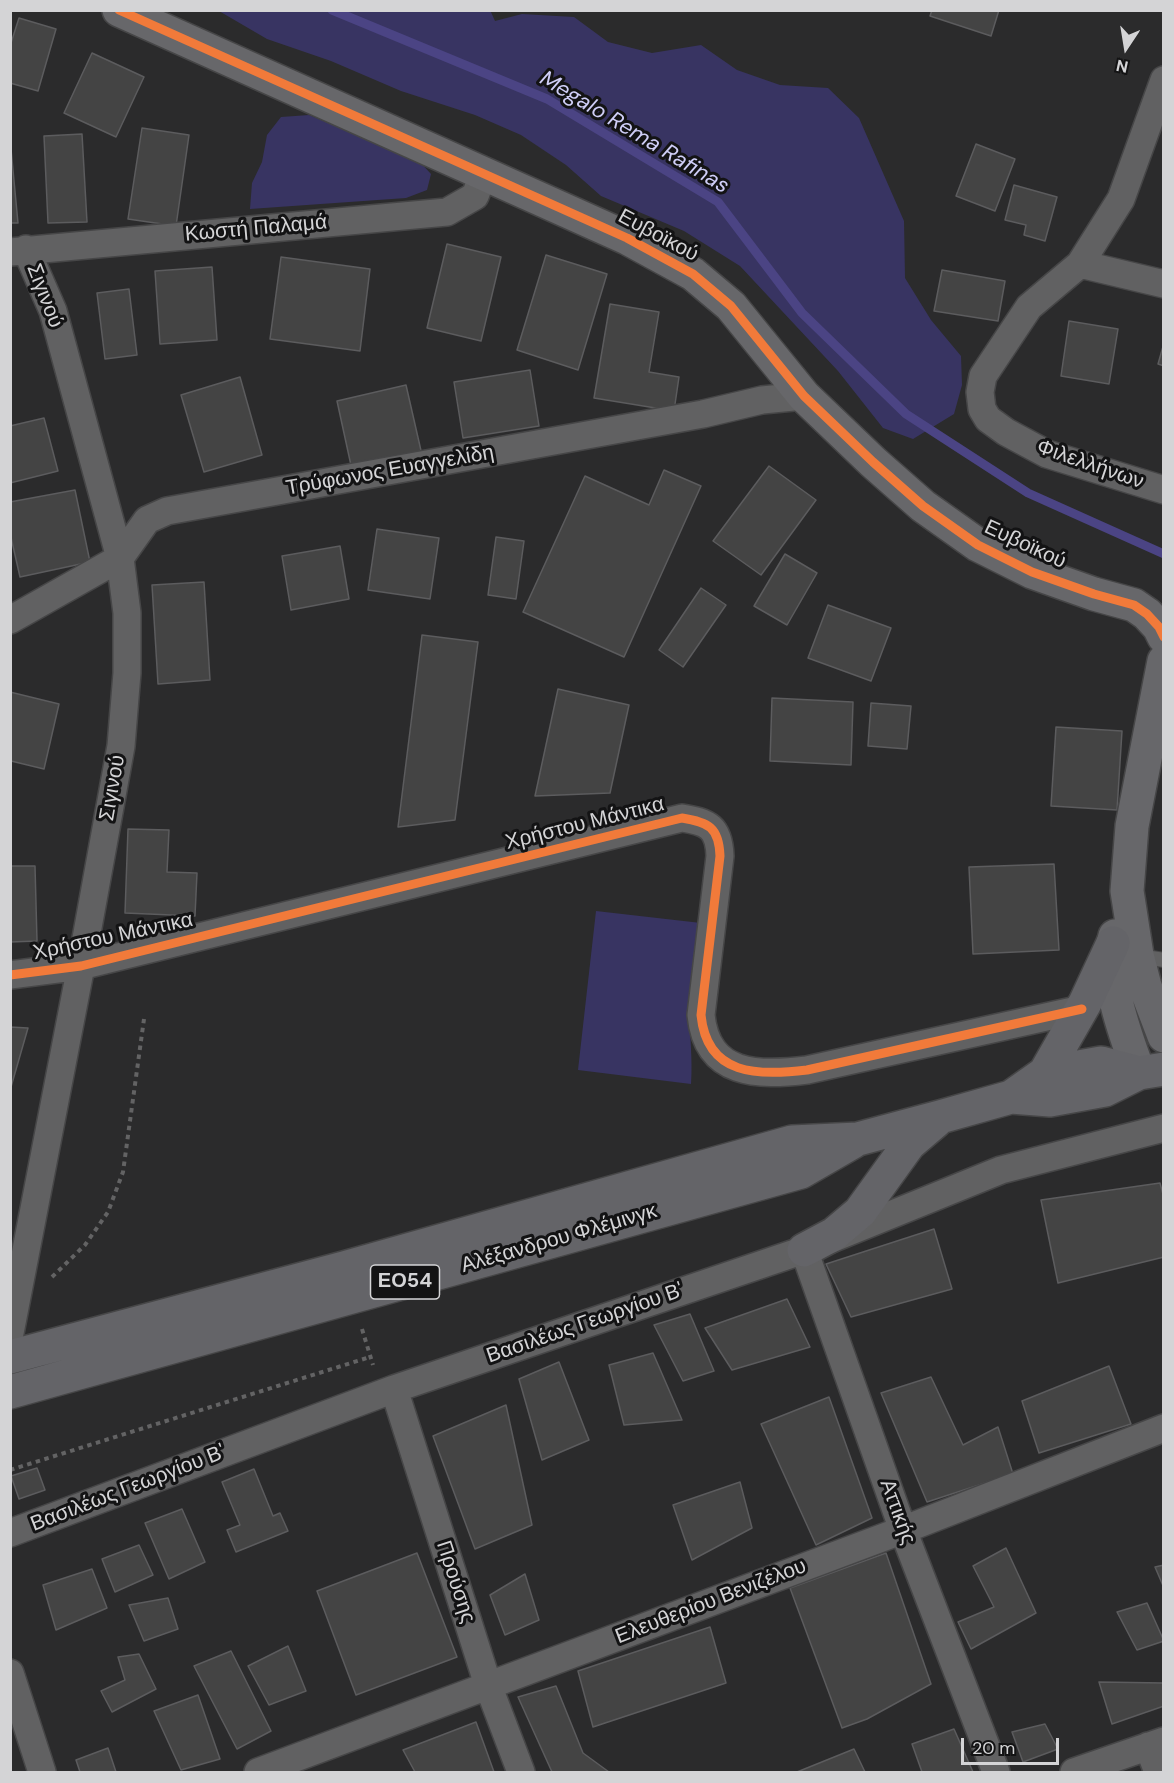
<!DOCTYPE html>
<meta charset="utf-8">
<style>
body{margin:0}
#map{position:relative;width:1174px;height:1783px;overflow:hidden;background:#2b2b2c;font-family:"DM Sans",sans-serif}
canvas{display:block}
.frame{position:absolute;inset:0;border:12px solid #d4d4d6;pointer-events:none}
.north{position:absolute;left:1096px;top:18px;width:60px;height:60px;-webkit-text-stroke:4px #131314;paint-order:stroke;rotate:192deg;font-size:16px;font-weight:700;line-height:24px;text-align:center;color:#d4d4d6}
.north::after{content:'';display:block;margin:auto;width:21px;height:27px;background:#d4d4d6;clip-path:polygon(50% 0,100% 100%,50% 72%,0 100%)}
.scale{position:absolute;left:961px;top:1738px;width:98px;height:27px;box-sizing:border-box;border:3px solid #d4d4d6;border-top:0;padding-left:8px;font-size:18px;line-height:21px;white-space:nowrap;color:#d4d4d6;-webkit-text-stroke:4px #131314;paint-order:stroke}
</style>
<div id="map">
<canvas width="1174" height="1783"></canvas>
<div class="frame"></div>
<div class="north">N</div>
<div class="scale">20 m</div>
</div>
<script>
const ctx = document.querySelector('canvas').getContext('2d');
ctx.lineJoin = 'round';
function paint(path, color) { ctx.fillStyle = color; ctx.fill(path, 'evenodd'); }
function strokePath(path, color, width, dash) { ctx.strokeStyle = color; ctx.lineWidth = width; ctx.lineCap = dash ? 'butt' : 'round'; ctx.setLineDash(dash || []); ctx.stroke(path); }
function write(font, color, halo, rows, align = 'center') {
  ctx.font = font + ' "DM Sans",sans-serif'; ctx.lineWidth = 6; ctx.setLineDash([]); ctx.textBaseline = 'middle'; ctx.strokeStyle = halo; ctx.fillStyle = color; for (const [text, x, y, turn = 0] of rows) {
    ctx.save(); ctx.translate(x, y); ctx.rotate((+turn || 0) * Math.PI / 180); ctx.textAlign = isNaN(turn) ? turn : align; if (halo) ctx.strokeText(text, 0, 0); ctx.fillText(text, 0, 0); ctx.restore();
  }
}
paint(new Path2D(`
 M490,10L495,21L522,14L574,17L608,42L652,53L701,45L737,70L780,85L828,88L859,118L904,221L905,278L931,320L961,356L962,385L954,414L913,439L883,428L838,371L740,266L684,231L601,196L566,165L521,135L475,115L401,91L331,61L267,39L219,11Z
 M309,115L418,160L431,174L427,190L406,198L250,209L252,183L262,162L267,135L281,117Z
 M596,911L701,923C697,951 691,979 690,1008C689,1033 693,1058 691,1084L578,1070Z`), '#383462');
strokePath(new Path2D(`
 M332,10L547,99L718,202L802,313L906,414L1028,493L1164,554`), '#4b4484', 9);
const building = new Path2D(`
 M932,10H999L991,36L930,16Z
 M19,18L56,29L38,91L10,83V46Z
 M92,53L144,77L116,137L64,113Z
 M142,128L189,135L176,226L128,219Z
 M82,134L87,222L48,223L44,136Z
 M976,144L1015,159L995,211L956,196Z
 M11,149L18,223H10V149Z
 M1014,185L1057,197L1045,241L1024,235L1026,225L1005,220Z
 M447,244L501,257L481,341L427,328Z
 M546,255L607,274L578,370L517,350Z
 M281,257L370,269L360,351L270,339Z
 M212,267L217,340L160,344L155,271Z
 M942,270L1005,281L998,321L934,311Z
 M129,289L137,355L105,359L97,293Z
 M610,304L659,312L649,372L679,377L674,411L594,398Z
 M1069,321L1118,329L1109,384L1061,376Z
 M1164,343V366L1158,364Z
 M530,370L539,426L463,438L454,382Z
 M240,377L262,455L204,472L181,395Z
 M406,385L422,455L352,470L337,401Z
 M44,418L58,471L10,483V426Z
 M769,466L816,500L761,575L713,541Z
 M664,470L701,486L624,657L523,612L585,476L649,505Z
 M75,490L90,562L20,577L10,533V502Z
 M377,529L439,538L430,599L368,590Z
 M496,537L524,541L516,599L488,595Z
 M340,546L349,599L291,610L282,556Z
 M785,554L817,573L787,625L754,606Z
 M204,582L210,680L158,684L152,585Z
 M701,588L726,605L683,667L659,650Z
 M828,605L891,628L871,681L808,658Z
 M422,635L478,642L455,820L398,827Z
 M558,689L629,705L610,793L535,796Z
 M10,692L59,704L44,769L11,761L10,765Z
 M772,698L853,702L851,765L770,761Z
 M871,703L911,706L907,749L868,746Z
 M1056,727L1122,731L1117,810L1051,806Z
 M128,829L169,830L167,872L197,873L195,916L125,913Z
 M1054,864L1059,950L973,954L969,867Z
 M10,866H35L37,941L10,942Z
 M10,1027L28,1028L11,1087H10Z
 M1160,1183L1164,1198V1257L1058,1283L1041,1200Z
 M934,1229L952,1289L851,1317L826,1264Z
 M787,1299L810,1347L732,1370L705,1328Z
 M690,1314L714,1371L683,1381L654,1325Z
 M653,1353L682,1420L624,1425L609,1365Z
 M559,1362L589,1440L542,1460L519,1379Z
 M1109,1366L1131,1424L1039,1453L1022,1401Z
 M931,1377L963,1445L998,1427L1013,1474L927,1502L881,1393Z
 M829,1397L872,1518L816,1545L761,1424Z
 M506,1405L532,1525L475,1549L433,1436Z
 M37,1468L45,1490L19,1499L11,1476Z
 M254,1469L273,1516L280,1513L288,1531L236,1552L227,1530L240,1525L222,1482Z
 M740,1482L752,1528L692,1560L673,1505Z
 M182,1509L205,1562L169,1579L145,1523Z
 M139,1545L153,1575L115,1592L102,1559Z
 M1006,1548L1036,1613L971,1649L958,1622L994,1607L973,1566Z
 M417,1553L457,1657L356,1695L317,1591Z
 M886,1553L931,1684L867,1719L842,1728L790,1588Z
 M1164,1565V1588L1155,1567Z
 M92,1569L107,1608L56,1630L43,1585Z
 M525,1574L539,1620L505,1635L490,1595Z
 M168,1598L178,1629L144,1641L129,1605Z
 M1147,1603L1164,1641L1137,1650L1117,1612Z
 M710,1627L726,1683L593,1727L578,1671Z
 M288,1646L306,1691L269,1705L248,1666Z
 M231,1651L271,1731L237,1749L194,1666Z
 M139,1654L156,1689L112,1712L101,1691L125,1680L118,1657Z
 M1099,1682L1164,1683V1706L1112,1724Z
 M556,1686L583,1753L609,1772H552L518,1697Z
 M198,1695L220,1759L181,1770L154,1711Z
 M476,1722L494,1772H415L403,1750Z
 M1045,1724L1058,1749L1023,1762L1012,1732Z
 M954,1729L973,1772H922L912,1744Z
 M108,1748L116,1772H80L76,1760Z
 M854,1749L865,1772H797Z`);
paint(building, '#444');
strokePath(building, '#5c5c5e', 1.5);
const lane = new Path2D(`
 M1139,956L1164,960`);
const street = new Path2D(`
 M1164,80L1121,199L1080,264L1029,307L983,376L980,392L982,409L988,419L1006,432L1047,454L1164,490
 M10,252L447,212L475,196L483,175
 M1080,264L1164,284
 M10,620L120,558L147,520L167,511L703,414L762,400L804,396
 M10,975L81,966L682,818C708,822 719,827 720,856L701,1015C707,1076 758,1076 807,1070L1082,1009
 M804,1250L903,1530L996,1772
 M10,1333L81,966L121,746L127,673V613L120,558L53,311L26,249
 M394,1389L488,1685L521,1772
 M10,1533L394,1389L804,1250L1001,1170L1164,1128
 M10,1673L42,1772
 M1148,1746L1158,1772
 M258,1772L903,1530L1164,1428
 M1074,1772L1164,1741`);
const secondary = new Path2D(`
 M119,10L627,238L693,274L731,306L804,396L873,462L923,506L978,545L1032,572L1094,594L1134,605L1147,614L1159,627L1164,637
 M1164,661L1132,826L1127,891L1137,955L1145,986L1164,1036
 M1115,936C1103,979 1125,1033 1139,1073`);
const primary = new Path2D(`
 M1045,1073L1085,1003L1113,943
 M1011,1097L1050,1100L1105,1090L1139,1073L1164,1069
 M804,1250L834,1234L860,1212L909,1144L936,1121
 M10,1357L344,1268L792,1142L858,1139L940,1117L1011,1097L1045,1073L1101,1063L1139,1073
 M10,1392L801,1172L853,1142`);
strokePath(lane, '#464647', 16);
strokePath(street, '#464647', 30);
strokePath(secondary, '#464647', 36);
strokePath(primary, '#464647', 36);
strokePath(new Path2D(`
 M52,1277L85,1245L108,1212L123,1172L144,1019
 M362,1329L373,1365
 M10,1470L370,1357`), '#636364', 4, [4.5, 4.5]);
strokePath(lane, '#616162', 14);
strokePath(street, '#616162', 27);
strokePath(secondary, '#67676a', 33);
strokePath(primary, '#646468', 33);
strokePath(new Path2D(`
 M119,10L627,238L693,274L731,306L804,396L873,462L923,506L978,545L1032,572L1094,594L1134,605L1147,614L1159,627L1164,637
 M10,975L81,966L682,818C708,822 719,827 720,856L701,1015C707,1076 758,1076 807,1070L1082,1009`), '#f17a3a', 9);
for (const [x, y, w] of [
 [405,1282,69]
]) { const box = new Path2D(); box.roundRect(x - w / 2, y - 17, w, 34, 4.5); ctx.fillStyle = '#131314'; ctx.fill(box); strokePath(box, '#d4d4d6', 1.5); }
write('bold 20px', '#d4d4d6', null, [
 ["ΕΟ54",405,1282]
]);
write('21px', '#d4d4d6', '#131314', [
 ["Κωστή Παλαμά",256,229,-5],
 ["Ευβοϊκού",658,236,28],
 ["Σιγινού",44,296,69],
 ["Φιλελλήνων",1090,465,19],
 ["Τρύφωνος Ευαγγελίδη",390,471,-10],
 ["Ευβοϊκού",1025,545,25],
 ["Σιγινού",113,788,-80],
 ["Χρήστου Μάντικα",585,824,-14],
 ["Χρήστου Μάντικα",113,937,-12],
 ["Αλέξανδρου Φλέμινγκ",559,1239,-16],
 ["Βασιλέως Γεωργίου Β'",585,1324,-19],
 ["Βασιλέως Γεωργίου Β'",128,1489,-21],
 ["Αττικής",897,1512,70],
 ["Προύσης",455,1582,72],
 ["Ελευθερίου Βενιζέλου",711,1602,-21]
]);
write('italic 22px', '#cfcef7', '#131314', [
 ["Megalo Rema Rafinas",634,133,31]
]);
</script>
